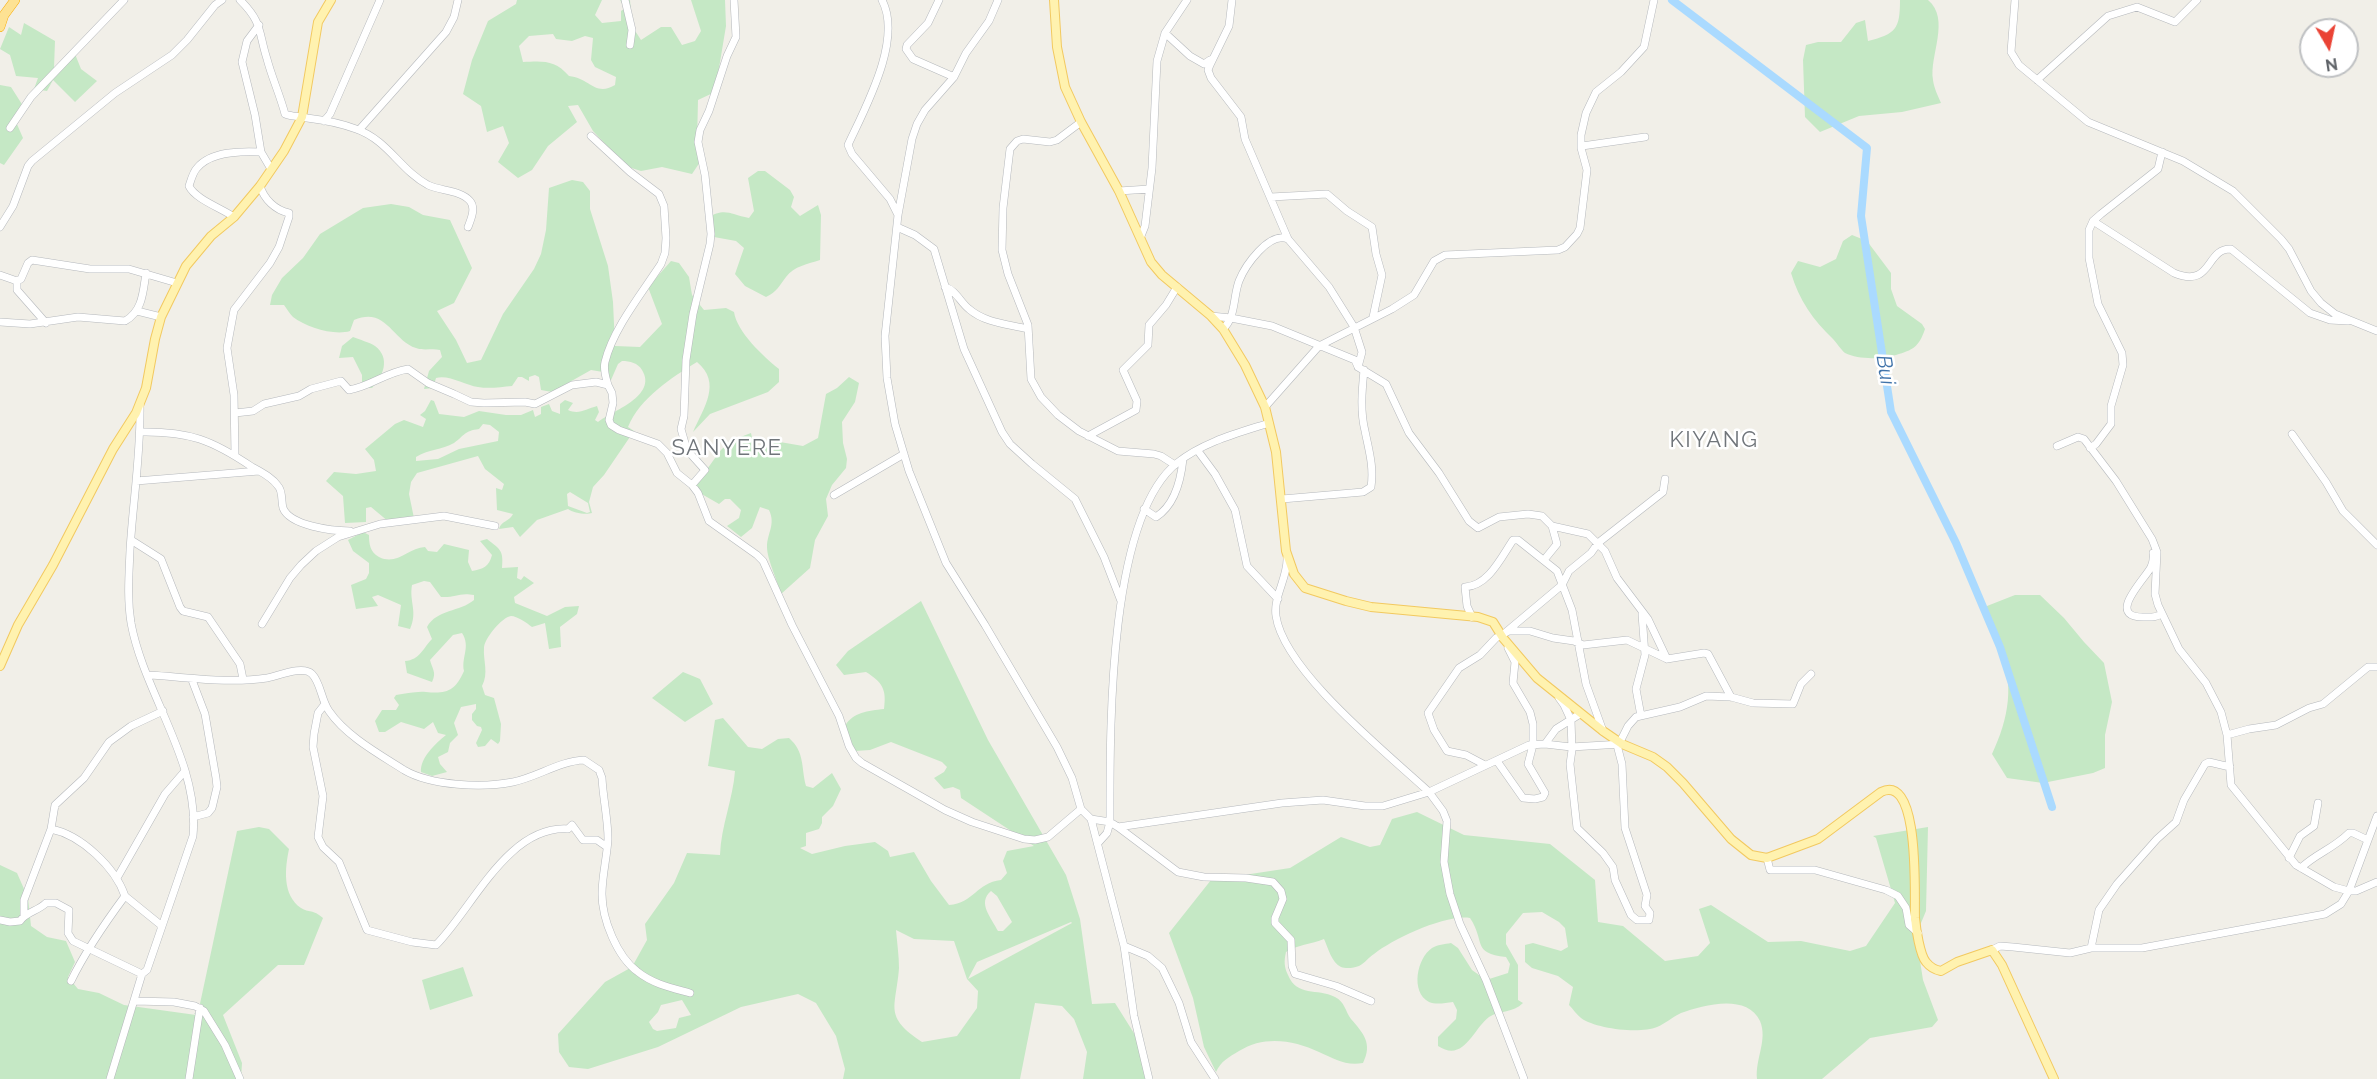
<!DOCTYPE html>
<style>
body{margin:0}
#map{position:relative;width:2377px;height:1079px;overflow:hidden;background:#f1efe8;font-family:Raleway,sans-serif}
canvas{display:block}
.north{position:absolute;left:2299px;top:18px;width:60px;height:60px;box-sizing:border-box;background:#fff;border:2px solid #bfc1c3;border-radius:50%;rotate:171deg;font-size:16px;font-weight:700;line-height:24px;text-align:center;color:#5f6368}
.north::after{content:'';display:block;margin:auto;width:21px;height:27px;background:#ea4335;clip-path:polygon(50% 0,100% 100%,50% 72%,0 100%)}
</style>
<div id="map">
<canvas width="2377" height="1079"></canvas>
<div class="north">N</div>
</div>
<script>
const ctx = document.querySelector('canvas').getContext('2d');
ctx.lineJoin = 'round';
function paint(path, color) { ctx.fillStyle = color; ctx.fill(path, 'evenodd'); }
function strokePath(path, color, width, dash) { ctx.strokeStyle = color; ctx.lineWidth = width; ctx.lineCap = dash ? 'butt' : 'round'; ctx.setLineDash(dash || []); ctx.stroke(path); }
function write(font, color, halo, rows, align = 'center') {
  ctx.font = font + ' Raleway,sans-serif'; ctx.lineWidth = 5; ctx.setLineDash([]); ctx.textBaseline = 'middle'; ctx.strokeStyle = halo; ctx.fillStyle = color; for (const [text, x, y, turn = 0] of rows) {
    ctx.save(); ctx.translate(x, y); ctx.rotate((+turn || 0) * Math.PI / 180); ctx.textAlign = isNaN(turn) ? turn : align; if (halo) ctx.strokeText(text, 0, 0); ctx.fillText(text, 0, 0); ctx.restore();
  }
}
paint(new Path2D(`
 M517,0H602L595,15L602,23L621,21V11L625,8L620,0H630L632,26L641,40L661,27H671L682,45L695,41L701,31L691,0H725L726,26L715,92L698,100L697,143L700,162L692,174L662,167L641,171L619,164L609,148L593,131L578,105L568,106L577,122L548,146L532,170L518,178L498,162L509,143L503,126L487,132L481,106L463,94L472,60L488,21L516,4ZM553,34L556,39L572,41L585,36L593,38L591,60L595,67L616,77L615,85C595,97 590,78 569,76C555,60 544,61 523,62L519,46L529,36Z
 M1900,0H1928C1951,19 1929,56 1933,80C1934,88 1938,96 1941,103L1902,112L1859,116L1820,132L1805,117L1803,60L1806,45L1818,42H1841L1856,23L1865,20L1868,41C1896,34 1900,29 1900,0Z
 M24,23L55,41L54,68L60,71L75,54L81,69L97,81L75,102L53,80L47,91L34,89L38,78L16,76L10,55L0,49L9,27L21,35Z
 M0,85L11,87L25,109L16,122L23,138L4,165L0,163Z
 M758,171H765L790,190L794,197L791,207L800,216L818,205L821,215L820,260C808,264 794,266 786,277C779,286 777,292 766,297L745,286L735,274L744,248L736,241L714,237L707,226V218C726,207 730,215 749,218L754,211L748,178Z
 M572,180L583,182L590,191V209L608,266L613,302L615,346L640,347L662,324L648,287L671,261L679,263L689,277L692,295L704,310L726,308L734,312C737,332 763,356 779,369V382L768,392L710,414L693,432C704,407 722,383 697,362C671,378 640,398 628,427L634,431L604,475L593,487L589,502L592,513C586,515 573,513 568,509L537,520L520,537L513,527L499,529C501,521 510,521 513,514L497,510L496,488L502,490L504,484L485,469L478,456L417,473L411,482L409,494L415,523L389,522L371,507L366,508V522L345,523L343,496L326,481L334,472L356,474L376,471L374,460L365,449L395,424L404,420L423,427L426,419L420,415L425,411L431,400L434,401L439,414L464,417L479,411L506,415H521L533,410L535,417L541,414V407L549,404L552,411L560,414V404L565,400L573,403L568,410C579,415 586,409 597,406L599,412L595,420L598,422C612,411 658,396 642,370C638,363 630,361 622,361L618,364L611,380L604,378L603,372L591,370L552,392L541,390L539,377L535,375L529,377V381L522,377H518L512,386C501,387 489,389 478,387C465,385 448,374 436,378L433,388L424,389L429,371L442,357L440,350C432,348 424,351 416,348C392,340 386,306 354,320L350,331C334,336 306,327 293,317C290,314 287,309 284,305H270L272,295L282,278L303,258L320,234L363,208L391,204L409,207L423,215L450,220L472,268L454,303L437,311L456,340L467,363L481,360L503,314L534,269L541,254L546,230L549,188ZM483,424L490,425L499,432L498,441L459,449L438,459L416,461V457C428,449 442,450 454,443C465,435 464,431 479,429ZM570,492L588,503L590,512L587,513L568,506L567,494Z
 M1852,235L1867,241L1891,273V289L1897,306L1922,324L1925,329C1919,347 1913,350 1896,355C1882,359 1859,360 1845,353C1841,350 1837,343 1833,339C1813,320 1799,300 1791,273L1798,261L1820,267L1836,259L1843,241Z
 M353,337C360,340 369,342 375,346C391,358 383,377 372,388H366L362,383V375L353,357L339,358L342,346Z
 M849,377L859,383L855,402L842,422L843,443L847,459L846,468L832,485L826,499L828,516L815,540L810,568L781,594C778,582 767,559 767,547C767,533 776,525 769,510L760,507L752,528L741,537L727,526L739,518L741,510L730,499H725L719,504L693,489L720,451L730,441L751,433L754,447L780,442L803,446L818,438L826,394L837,388Z
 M363,532L369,535C369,544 370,552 379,557C397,566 408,548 425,547L428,551L437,552L444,544L469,550L468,562L472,571C483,569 489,567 492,555L480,541L487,539C499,549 504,549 502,568L518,567L517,578L521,580L524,576L534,583L514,597L515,603L547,616L565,607L579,606L577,614L560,627L561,647L549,649L545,623L532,627C527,623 517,616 511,616C502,617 484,639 484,648C483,661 489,673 482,686L485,695L494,698L501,724L500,741L498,744L491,739L485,746L478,747L476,743L482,730L481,727L477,726L472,720V714L476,709V704L461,707L454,723L458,735L450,743L448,752L438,757L440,764L447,772L432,776L421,772C420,758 435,744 446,735L438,733L433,722L424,729L401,722L385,732H379L375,721L382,710H396L399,705L394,698L396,695C405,694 416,691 426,692C447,694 455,691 464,671C461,657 471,647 462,633L453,635L430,660C432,669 437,672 432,682L407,673L405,661C420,660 423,648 432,639L427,627C437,609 460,612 474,600V595C459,592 455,598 441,597L430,582L424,581L412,585C409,602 418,611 410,629L398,626L401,605L378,595L372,597L378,606L356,609L351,585L366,579L369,573V563L353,551L348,540Z
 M2015,595H2040L2064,618L2084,642L2104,663L2112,702L2105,735V768L2093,773L2043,783L2007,778L1992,754C2009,718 2015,684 1999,645C1992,629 1986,624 1987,606Z
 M921,601L988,740L1066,875L1080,919L1092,1004L1115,1003L1137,1038L1147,1079H1083L1087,1052L1074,1019L1062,1006L1035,1003L1020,1079H843L845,1069L836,1036L816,1003L798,994L741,1007L658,1047L588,1069L569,1067L559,1052L558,1034L605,982L632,967L647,940L645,924L674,883L687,853L720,855C721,826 733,799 735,771L708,766L715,720L723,718L748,747L762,749L778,739L789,738C805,752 801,767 806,786L813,788L832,773L841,789L833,806L822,817V823L819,829L806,833V846L800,848L812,854L845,846L875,842L888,851L890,857L914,852L931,881L949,905C974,903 976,883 1001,880L1007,873L1003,861L1007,851L1034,846L961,798L960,790L953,787L944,789L934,778L944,772L947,767L942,762L891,742L870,750L855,751L845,726C853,712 868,711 884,709C887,689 882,682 866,672L844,675L836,665L848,651ZM991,891L997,896L1012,922L1003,931H998C991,917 977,903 991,891ZM1071,922L1072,923L968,979L977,962ZM896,930L914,939L954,941L967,979L978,991L977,1008L957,1036L922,1042C883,1016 896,1008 899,968C899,956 897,942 896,930ZM682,1000L691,1015L679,1018L676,1028L657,1031L653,1029L649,1022L658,1012L661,1005Z
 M683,672L700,679L713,704L685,722L652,698Z
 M1417,812L1464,835L1550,844L1595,880L1598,922L1623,926L1665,961L1698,956L1710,943L1699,909L1711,905L1768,942L1801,941L1850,951L1866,946L1895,903L1876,838L1873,836L1928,827L1926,911L1916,935L1923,980L1938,1020L1932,1027L1870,1038L1822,1079H1757C1755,1059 1768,1040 1760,1021C1747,993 1703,1005 1681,1013C1672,1017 1665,1024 1657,1027C1640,1034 1596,1029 1581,1018C1577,1015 1573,1009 1569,1005L1573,987L1558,976L1532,968L1525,962V945L1533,943L1561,951L1568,947L1565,928L1559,922L1542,912L1523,913L1506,934V944L1518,965V1000L1523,1003C1513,1013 1500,1010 1489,1017C1473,1029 1464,1063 1438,1046V1037L1456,1019L1457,1010L1453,1002C1445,1003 1436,1005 1429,1002C1410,992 1417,958 1432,948C1437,945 1445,944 1451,943L1458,948L1472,970L1486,980L1508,973L1510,964L1506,957C1471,953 1486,942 1470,918C1446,914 1393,939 1374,954C1369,957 1365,963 1359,966C1354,968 1346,969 1341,967C1332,963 1328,948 1324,939C1312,944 1296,945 1286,952C1284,961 1284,967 1288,975C1297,997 1317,988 1335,997C1345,1002 1345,1011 1351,1019C1363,1033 1373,1043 1363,1063C1345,1066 1335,1059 1319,1052C1294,1040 1264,1035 1239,1051C1229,1057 1221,1061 1216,1072L1204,1047L1193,998L1169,933L1211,880L1290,868L1341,837L1370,847L1380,845L1392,819Z
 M259,827L269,829L289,849C285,868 282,895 301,908C309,913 313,909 323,918L304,965H278L223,1015L242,1063L241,1079H0V865L17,873L28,898L31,926L47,937L66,941L75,962L68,977L78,989L99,993L124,1005L196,1015L194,1013H198L237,831Z
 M463,967L473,996L430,1010L422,980Z`), '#c5e8c5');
strokePath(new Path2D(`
 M1672,0L1867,148L1861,216L1891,412L1956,543L2000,647L2052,807`), '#aadaff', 8);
const minor = new Path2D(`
 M240,0C263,23 258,31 267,59C272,78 280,95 285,114C293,117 299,116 307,118C324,120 340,123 356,129C388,140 400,170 428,185C440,191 461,190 470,201C476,208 471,219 468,227
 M625,0L632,30L630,45
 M882,0C903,40 865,108 848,145L852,154L890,199L898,215
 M939,0L928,23L907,45L906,49L913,59L954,77
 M998,0L989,21L966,53L954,77L925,110L917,124L912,139L898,215L885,336L887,378L895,424L909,471L946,563L985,625L1057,747L1072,778L1081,809L1091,819L1124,946L1134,1016L1149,1079
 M1232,0L1229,26L1210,65L1208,70L1211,78L1241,117L1245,139L1288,239L1329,287L1354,327L1362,352L1358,367
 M2015,0L2011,52L2019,65L2088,122L2183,161L2233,191L2281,239L2289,249L2311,291L2321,303L2335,314L2377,331
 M259,25L247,41L242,62L255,115L261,152L271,169
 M1165,33L1190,56L1204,64L1210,60
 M2037,80L2108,16L2137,7L2175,22L2197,0
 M324,121L330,114L380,0
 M1081,122L1057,140L1050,142L1023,139L1017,141L1010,149L1003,208L1002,250L1008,274L1028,325L1031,379L1041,397L1058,415L1079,431L1118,451L1154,454L1161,456L1175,465
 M10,128L31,97L124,0
 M359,130L446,32L454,17L458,0
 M591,136L630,172L659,194L664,206L666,238L665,253L661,264C642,293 613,329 605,362C603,370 606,378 608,385
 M1582,146L1645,137
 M1119,191L1149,189
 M1271,197L1327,194L1347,211L1372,227L1376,254L1382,275L1373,317
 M234,217C221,208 195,199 189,186C191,180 193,172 197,168C211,151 241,151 261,152
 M2093,221L2174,273C2213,289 2205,248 2231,249L2310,313L2330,320L2348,321
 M0,227L13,206L28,166L32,161L115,93L172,55L187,40L215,5L222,0
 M897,227L915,235L934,249L964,349L1002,432L1010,444L1032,464L1075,499L1104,557L1121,601
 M1141,236L1145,226L1152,168L1157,61L1165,33L1187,0
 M0,275L17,281
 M945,287C956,290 960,302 969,309C985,323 1008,324 1028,329
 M137,311L161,317
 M1211,316L1231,318L1272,326L1355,360L1358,367L1386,384L1409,433L1439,473L1469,521L1478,528L1499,517L1528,514L1542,516L1552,526L1588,534L1605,551L1617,578L1648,619L1667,659
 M0,322L30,324L78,317L125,321C143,311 143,291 146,273
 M46,323L17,290V281L21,279L28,263L32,260L90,269H129L177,283
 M1223,329C1236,317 1233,297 1239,281C1245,266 1269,231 1288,239
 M1265,407L1319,346L1392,309L1414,295L1434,261L1445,255L1558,250L1565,247L1577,234L1580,228L1587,170L1581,148V135L1586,113L1596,92L1621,72L1644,47L1654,0
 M235,413L253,411L264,404L299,396L311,389L341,381L349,390C372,386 384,373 408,369L428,383L454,394L471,402L484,403L525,402L535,404L572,385L596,382L608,385L612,393L613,403L609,420L611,425L619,430L658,444L667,453L677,473L692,485L698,493L709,521L757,555L763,561L792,625L839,716L849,746L856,758L862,763L945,810L972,822L1024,839L1035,840L1048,837L1081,809
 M140,432C189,431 212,440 252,467C261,472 272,477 278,486C283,491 281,501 283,508C290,526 333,531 350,531
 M2292,434L2326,482L2343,511L2377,545
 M1088,436L1136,410L1137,401L1123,370L1148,345L1149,325L1166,305L1177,287
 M2057,446L2078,437L2084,439L2116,481L2152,539L2157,552L2155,594L2158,605L2179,649L2206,683L2221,712L2227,735L2231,785L2296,865L2334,887L2349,891H2356L2377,882
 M2090,448L2096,444L2111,424V406L2123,365L2122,353L2098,304L2089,258V230L2093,221L2101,214L2158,169L2162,152
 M1198,451L1215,474L1235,510L1247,566L1278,599
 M235,455L234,395L227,348L234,310L270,263L279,247L289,217V213C275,210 264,199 260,186
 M136,481L259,471
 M692,485L705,470L687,450L681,429L684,416L686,360L693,314L710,244L711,234L705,175L698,142L700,130L709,111L727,56L736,37L734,0
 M834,495L904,454
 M1282,499L1363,492L1371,487C1374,467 1369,451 1365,431C1360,411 1362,390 1364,370
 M1144,509L1156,517C1175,505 1181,479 1183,459
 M131,540L161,559L180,607L183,611L208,617L240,664L243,679
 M2153,553C2154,558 2153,562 2151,567C2146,578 2105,617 2143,617C2150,617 2156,618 2161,614
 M1287,558C1288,577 1273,597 1276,616C1284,671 1388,754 1429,792L1443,811L1447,821L1444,862L1450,894L1460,924L1486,980L1524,1079
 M1544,560L1557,544L1552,526
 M1472,617L1467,606L1465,587C1488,586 1501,558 1513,540H1518L1557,571L1572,610L1586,684L1603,731
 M262,624L290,578L301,565L316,551L338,537L380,524L444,516L495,526
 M1506,632L1562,585L1569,571L1591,553L1598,543L1663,492L1665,479
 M148,675C187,677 228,684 267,678C278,676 303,665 312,674C321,683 321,700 329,711C346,736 379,754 404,770C431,786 483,788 513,782C537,777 560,761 584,760L599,770L602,778C603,798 608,819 608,839C607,857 602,876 602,894C602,919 617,957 638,972C653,984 672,988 690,993
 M192,680L205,714L216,778L217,787L212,808L208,813L193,817
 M1559,698L1564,705L1571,720L1572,750L1570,764L1577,828L1603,853L1613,867L1615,880L1631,915L1637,920H1649L1650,913L1645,906L1647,895L1625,828L1622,764L1617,745
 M325,704L318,713L314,734L313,747L323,796L318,837L323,847L339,862L367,930L412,942L436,945C472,909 508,825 568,829L572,825L583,840H597L607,847
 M1641,716L1636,689L1645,655L1642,614
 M2227,735L2249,729L2276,725L2309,708L2323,704L2368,667H2377
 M1620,742L1628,726L1636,717L1680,707L1706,696L1731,697L1753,703L1793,704L1801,684L1811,674
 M1545,744L1556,729L1580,714
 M1497,761L1523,798L1535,799L1543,797L1545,793L1528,764L1533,745V724L1530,712L1513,683L1515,662L1508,648
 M1485,765L1466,755L1447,751L1434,730L1428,713L1459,668L1480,655L1496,638L1509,631H1530L1553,638L1574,641L1583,645L1627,640L1667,659L1704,653L1708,654L1731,697
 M1091,819L1110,822L1118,827L1282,803L1323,800L1365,806H1383L1429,792L1529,745L1545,744L1571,747L1622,744
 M1118,827L1178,872L1204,877L1246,878L1273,882L1281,891L1283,899L1275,918V923L1291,940L1292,966L1295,974L1336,986L1371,1001
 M51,829L55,805L84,778L109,742L131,726L163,711
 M1098,843L1107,833L1110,822C1110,736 1107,519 1177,463C1203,442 1238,433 1269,423
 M1767,858L1770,870H1815L1886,890L1898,896L1906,908L1909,925L1918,933
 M2289,858L2300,836L2314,826L2318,803
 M2301,868C2315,854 2333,849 2349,833H2353L2368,840
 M117,878L165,794L184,772
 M24,916V900L51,829C81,835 115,867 125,896
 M0,920L10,922L20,921C26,912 38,911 46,903H56L69,910L68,933L73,941L142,974
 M1124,946L1148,956L1162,968L1179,1003L1191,1042L1215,1079
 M2091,948L2099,910L2117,884L2157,839L2176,822L2184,800L2205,764L2209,762L2230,767
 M1992,950L2000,946L2013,947L2070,953L2091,948H2142L2325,914L2341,904L2349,891L2377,816
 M71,981C86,950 105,923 125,896L162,926
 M135,1001L174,1002L195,1006L204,1011L225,1045L240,1079
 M110,1079L142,974L147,970L193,836C200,762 144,694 131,623C127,598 129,575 130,550C133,501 141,453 140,404
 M189,1079L200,1008`);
const major = new Path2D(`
 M1054,0L1057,47L1065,87L1081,122L1119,191L1151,262L1162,275L1211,316L1223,329L1245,365L1265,407L1276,452L1286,551L1294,574L1305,588L1346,601L1371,607L1478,617L1493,622L1503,638L1537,678L1603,731L1622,744L1653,757L1667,767L1683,783L1731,839L1751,855L1767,858L1818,839L1881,792C1921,772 1914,899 1915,918C1916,929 1920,955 1926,962C1930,967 1935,970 1941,971L1957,962L1992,950L2002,965L2054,1079
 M0,666L18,625L53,565L113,449L136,413L146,388L155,339L161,317L186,266L211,236L234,217L260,186L284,151L302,117L318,22L331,0`);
const highway = new Path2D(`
 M0,27L4,15L15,0`);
strokePath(minor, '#b5b8bc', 8);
strokePath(major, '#f2c960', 10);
strokePath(highway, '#f9ab00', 10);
strokePath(minor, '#fff', 7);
strokePath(major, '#fff2af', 8);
strokePath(highway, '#fde293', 9);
write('italic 21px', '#4174aa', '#fff', [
 ["Bui",1885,370,81]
]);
ctx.letterSpacing = '1.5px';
write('22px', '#70757a', '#fff', [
 ["KIYANG",1714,440],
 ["SANYERE",727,448]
]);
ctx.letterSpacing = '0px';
</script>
